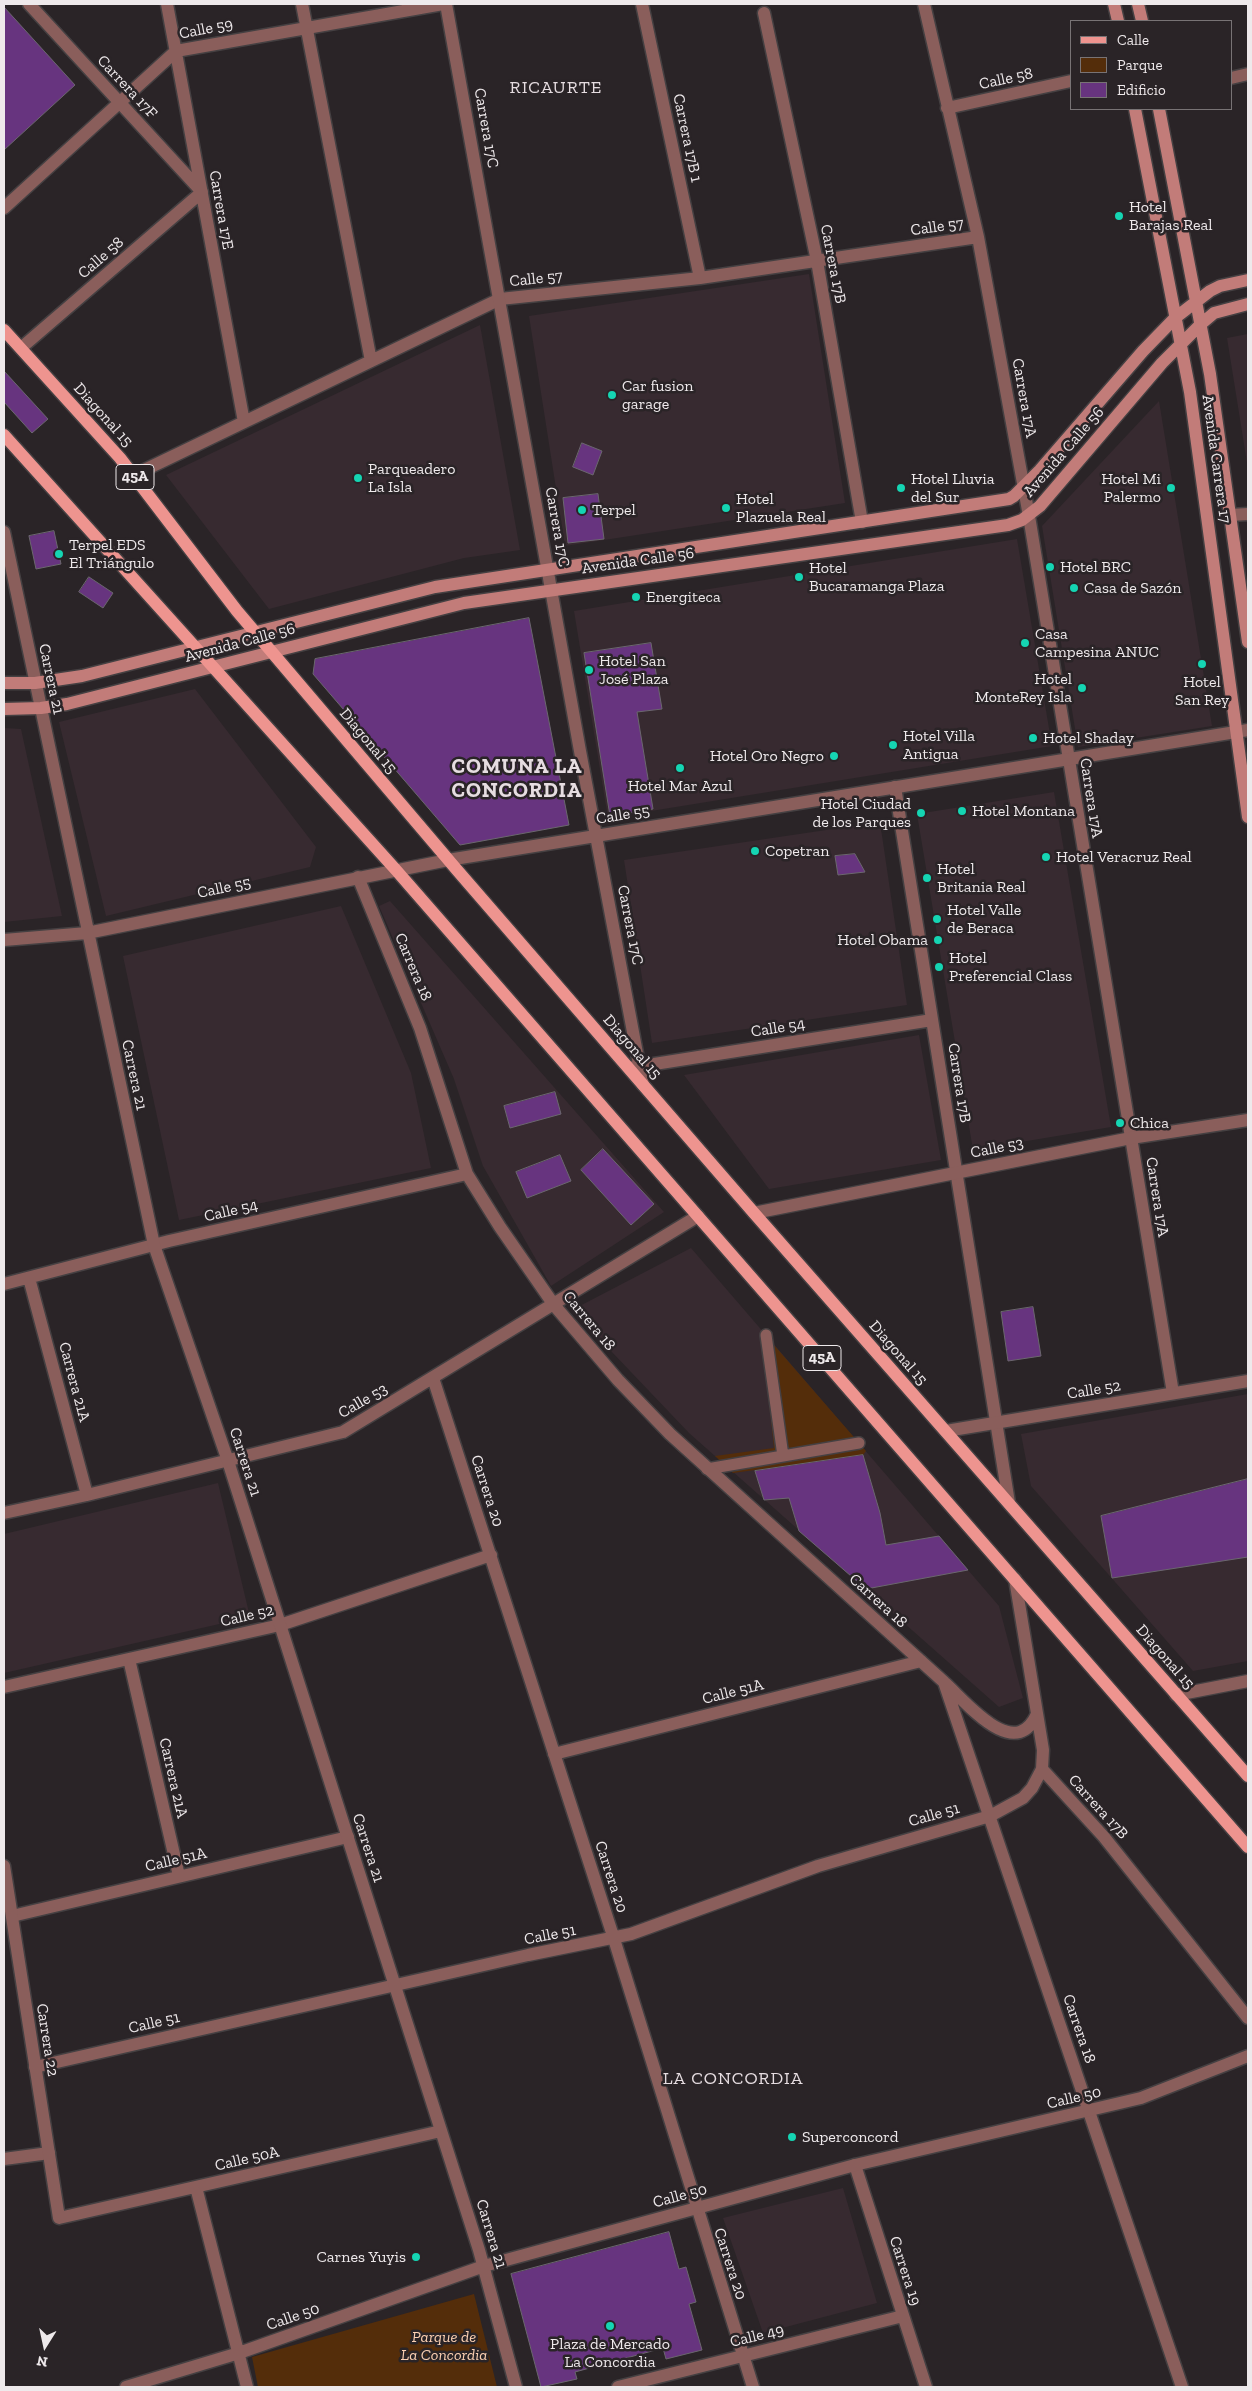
<!DOCTYPE html>
<meta charset="utf-8">
<style>
body{margin:0}
#map{position:relative;width:1252px;height:2391px;overflow:hidden;background:#2a2427;font-family:"Zilla Slab",serif}
canvas{display:block}
.frame{position:absolute;inset:0;border:5px solid #eee9eb;pointer-events:none}
.legend{position:absolute;left:1070px;top:20px;width:162px;height:90px;box-sizing:border-box;background:#2a2427;border:1px solid #787375;margin:0;padding:6px 9px;list-style:none;font-size:15px;color:#eee9eb}
.legend li{display:flex;align-items:center;gap:10px;height:25px}
.legend b{width:25px;border:1px solid #787375}
.north{position:absolute;left:20px;top:2321px;width:50px;height:50px;-webkit-text-stroke:4px #2a2427;paint-order:stroke;rotate:190deg;font-size:14px;font-weight:700;line-height:20px;text-align:center;color:#eee9eb}
.north::after{content:'';display:block;margin:auto;width:18px;height:22px;background:#eee9eb;clip-path:polygon(50% 0,100% 100%,50% 72%,0 100%)}
</style>
<div id="map">
<canvas width="1252" height="2391"></canvas>
<div class="frame"></div>
<ul class="legend">
<li><b style="height:6px;background:#ee948f"></b>Calle</li>
<li><b style="height:14px;background:#542d0a"></b>Parque</li>
<li><b style="height:14px;background:#67347f"></b>Edificio</li>
</ul>
<div class="north">N</div>
</div>
<script>
const ctx = document.querySelector('canvas').getContext('2d');
ctx.lineJoin = 'round';
function paint(path, color) { ctx.fillStyle = color; ctx.fill(path, 'evenodd'); }
function strokePath(path, color, width, dash) { ctx.strokeStyle = color; ctx.lineWidth = width; ctx.lineCap = dash ? 'butt' : 'round'; ctx.setLineDash(dash || []); ctx.stroke(path); }
function write(font, color, halo, rows, align = 'center') {
  ctx.font = font + ' "Zilla Slab",serif'; ctx.lineWidth = 5; ctx.setLineDash([]); ctx.textBaseline = 'middle'; ctx.strokeStyle = halo; ctx.fillStyle = color; for (const [text, x, y, turn = 0] of rows) {
    ctx.save(); ctx.translate(x, y); ctx.rotate((+turn || 0) * Math.PI / 180); ctx.textAlign = isNaN(turn) ? turn : align; if (halo) ctx.strokeText(text, 0, 0); ctx.fillText(text, 0, 0); ctx.restore();
  }
}
paint(new Path2D(`
 M809,274L845,503L565,546L529,316Z
 M480,325L520,550L464,558L269,609L166,475Z
 M1248,334V469L1227,338Z
 M1159,401L1212,726L1078,747L1042,526Z
 M1017,539L1052,746L608,818L574,611Z
 M195,689L316,847L310,867L106,916L59,722Z
 M4,728L21,729L62,916L4,922Z
 M1054,792L1111,1127L973,1150L917,814Z
 M880,822L907,1005L652,1043L624,860Z
 M390,901L664,1212L551,1286L483,1166L454,1079L379,906Z
 M341,906L411,1073L431,1168L179,1220L123,956Z
 M919,1035L941,1160L769,1189L684,1075Z
 M691,1248L999,1606L1023,1698L999,1707L689,1433L572,1310Z
 M1248,1394V1661L1193,1671L1031,1486L1021,1434Z
 M218,1483L250,1617L4,1673V1534Z
 M843,2188L877,2303L763,2333L723,2218Z`), '#372a30');
paint(new Path2D(`
 M761,1330L866,1451L863,1455L733,1473L715,1456L774,1448Z
 M474,2294L497,2387H258L252,2357Z`), '#542d0a');
const building = new Path2D(`
 M4,7L75,85L4,150Z
 M4,371L48,419L32,433L4,402Z
 M582,443L602,451L593,475L573,467Z
 M598,494L604,539L568,543L563,498Z
 M54,531L61,564L36,569L29,536Z
 M89,577L113,593L103,608L79,592Z
 M529,618L569,825L460,845L313,674L315,659Z
 M651,643L662,709L637,712L653,809L610,816L584,653Z
 M855,854L865,872L838,875L835,856Z
 M555,1092L561,1114L510,1128L504,1106Z
 M603,1149L654,1204L631,1225L581,1170Z
 M560,1155L571,1181L527,1198L516,1172Z
 M1033,1307L1041,1356L1008,1361L1001,1312Z
 M863,1455L880,1513L886,1545L939,1536L968,1570L866,1589L799,1531L789,1498L764,1500L755,1471Z
 M1248,1479V1557L1112,1578L1101,1516Z
 M669,2232L679,2269L686,2267L696,2302L689,2304L702,2350L666,2359L663,2348L575,2372L577,2379L541,2387L511,2274Z`);
paint(building, '#67347f');
strokePath(building, '#6b676e', 1);
const pedestrian = new Path2D(`
 M766,1335L783,1456
 M707,1469L859,1443`);
const minor = new Path2D(`
 M167,4L244,422
 M302,4L371,361
 M642,4L700,278
 M924,4L978,237L1029,516L1173,1393
 M764,13L817,261L862,522
 M1231,78L1248,74
 M947,108L1071,81
 M4,208L176,51L443,4
 M21,348L202,192L29,4
 M134,475L500,299L700,278L978,237
 M1230,515L1248,514
 M895,787L1009,1503
 M358,877L420,1028L467,1174L500,1227L554,1305L618,1380L670,1434L944,1682L1182,2387
 M629,1068L932,1020
 M29,1278L87,1495
 M4,1284L169,1241L467,1174
 M433,1378L614,1939L753,2387
 M4,1513L87,1495L343,1432L698,1216
 M129,1659L179,1876
 M945,1683C967,1703 1015,1763 1037,1714
 M4,1687L280,1625L491,1555
 M1176,1695L1248,1681
 M554,1754L921,1661
 M1042,1769L1104,1837L1248,2018
 M12,1916L348,1837
 M35,2067L528,1955L631,1934L818,1866L990,1816L1023,1798L1032,1788L1042,1769L1043,1750L1015,1579
 M4,2159L49,2153
 M855,2165L926,2387
 M618,2387L903,2316`);
const tertiary = new Path2D(`
 M446,4L580,751L643,1085
 M4,532L154,1245L228,1461L479,2250L516,2387
 M4,940L87,933L448,860L1248,730
 M754,1213L1131,1138L1248,1120
 M946,1431L1248,1381
 M4,1866L59,2218L441,2131
 M196,2187L247,2387
 M126,2387L239,2353L484,2266L855,2165L1141,2098L1248,2056`);
const secondary = new Path2D(`
 M1114,4L1118,21
 M1138,4L1142,21
 M1135,109L1190,392L1248,817
 M1159,109L1210,374L1248,642
 M4,683H35L82,676L435,587L1009,499L1014,496L1040,470L1143,351L1175,318L1210,291L1220,286L1248,280
 M4,709L41,708L67,704L464,603L1008,525L1022,520L1040,506L1162,363L1201,324L1214,313L1248,304`);
const primary = new Path2D(`
 M4,330L120,458L237,611L457,870L754,1213L1248,1776
 M4,435L396,870L1248,1847`);
strokePath(pedestrian, '#454042', 14);
strokePath(minor, '#454042', 15);
strokePath(tertiary, '#454042', 15);
strokePath(secondary, '#454042', 15);
strokePath(primary, '#454042', 15);
strokePath(pedestrian, '#8a5e5b', 11);
strokePath(minor, '#8a5e5b', 12);
strokePath(tertiary, '#8a5e5b', 12);
strokePath(secondary, '#c27c79', 12);
strokePath(primary, '#ee948f', 12);
for (const [x, y, r, color] of [
 [1119,216,5,"#15d5b3"],
 [612,395,5,"#15d5b3"],
 [358,478,5,"#15d5b3"],
 [901,488,5,"#15d5b3"],
 [1171,488,5,"#15d5b3"],
 [726,508,5,"#15d5b3"],
 [582,510,5,"#15d5b3"],
 [59,554,5,"#15d5b3"],
 [1050,567,5,"#15d5b3"],
 [799,577,5,"#15d5b3"],
 [1074,588,5,"#15d5b3"],
 [636,597,5,"#15d5b3"],
 [1025,643,5,"#15d5b3"],
 [1202,664,5,"#15d5b3"],
 [589,670,5,"#15d5b3"],
 [1082,688,5,"#15d5b3"],
 [1033,738,5,"#15d5b3"],
 [893,745,5,"#15d5b3"],
 [834,756,5,"#15d5b3"],
 [680,768,5,"#15d5b3"],
 [962,811,5,"#15d5b3"],
 [921,813,5,"#15d5b3"],
 [755,851,5,"#15d5b3"],
 [1046,857,5,"#15d5b3"],
 [927,878,5,"#15d5b3"],
 [937,919,5,"#15d5b3"],
 [938,940,5,"#15d5b3"],
 [939,967,5,"#15d5b3"],
 [1120,1123,5,"#15d5b3"],
 [792,2137,5,"#15d5b3"],
 [416,2257,5,"#15d5b3"],
 [610,2326,5,"#15d5b3"]
]) { const dot = new Path2D(); dot.arc(x, y, r, 0, 2 * Math.PI); ctx.fillStyle = color; ctx.fill(dot); strokePath(dot, '#2a2427', 2); }
for (const [x, y, w] of [
 [135,477,38],
 [822,1358,38]
]) { const box = new Path2D(); box.roundRect(x - w / 2, y - 12.5, w, 25, 4); ctx.fillStyle = '#2a2427'; ctx.fill(box); strokePath(box, '#eee9eb', 1); }
write('bold 15px', '#eee9eb', null, [
 ["45A",135,477],
 ["45A",822,1358]
]);
write('16px', '#eee9eb', '#2a2427', [
 ["Calle 59",206,29,-11],
 ["Calle 58",1006,79,-12],
 ["Carrera 17F",127,87,47],
 ["Carrera 17C",486,128,80],
 ["Carrera 17B 1",687,138,78],
 ["Carrera 17E",221,210,80],
 ["Calle 57",937,227,-8],
 ["Calle 58",101,258,-41],
 ["Carrera 17B",833,264,79],
 ["Calle 57",536,279,-6],
 ["Carrera 17A",1024,398,80],
 ["Diagonal 15",103,415,48],
 ["Avenida Calle 56",1064,452,-49],
 ["Avenida Carrera 17",1216,459,82],
 ["Carrera 17C",557,527,80],
 ["Avenida Calle 56",638,561,-8],
 ["Avenida Calle 56",240,643,-15],
 ["Carrera 21",51,679,78],
 ["Diagonal 15",368,741,50],
 ["Carrera 17A",1091,798,81],
 ["Calle 55",623,815,-9],
 ["Calle 55",224,888,-12],
 ["Carrera 17C",630,925,79],
 ["Carrera 18",413,967,67],
 ["Calle 54",778,1028,-9],
 ["Diagonal 15",632,1047,49],
 ["Carrera 21",134,1075,78],
 ["Carrera 17B",959,1083,81],
 ["Calle 53",997,1148,-11],
 ["Carrera 17A",1157,1197,81],
 ["Calle 54",231,1211,-13],
 ["Carrera 18",589,1321,50],
 ["Diagonal 15",898,1353,49],
 ["Carrera 21A",74,1382,75],
 ["Calle 52",1094,1390,-9],
 ["Calle 53",363,1401,-30],
 ["Carrera 21",245,1462,72],
 ["Carrera 20",487,1491,72],
 ["Carrera 18",878,1601,42],
 ["Calle 52",247,1616,-13],
 ["Diagonal 15",1165,1657,49],
 ["Calle 51A",733,1692,-14],
 ["Carrera 21A",173,1778,77],
 ["Carrera 17B",1098,1807,48],
 ["Calle 51",934,1815,-16],
 ["Carrera 21",368,1848,72],
 ["Calle 51A",176,1860,-13],
 ["Carrera 20",611,1877,72],
 ["Calle 51",550,1935,-11],
 ["Calle 51",154,2023,-13],
 ["Carrera 18",1079,2029,71],
 ["Carrera 22",47,2040,81],
 ["Calle 50",1074,2098,-13],
 ["Calle 50A",247,2159,-13],
 ["Calle 50",680,2196,-15],
 ["Carrera 21",491,2234,73],
 ["Carrera 20",730,2264,72],
 ["Carrera 19",905,2271,72],
 ["Calle 50",293,2317,-19],
 ["Calle 49",757,2336,-14]
]);
write('16px', '#eee9eb', '#2a2427', [
 ["Hotel",1129,207],
 ["Barajas Real",1129,225],
 ["Car fusion",622,386],
 ["garage",622,404],
 ["Parqueadero",368,469],
 ["La Isla",368,487],
 ["Hotel Lluvia",911,479],
 ["del Sur",911,497],
 ["Hotel Mi",1161,479,"right"],
 ["Palermo",1161,497,"right"],
 ["Hotel",736,499],
 ["Plazuela Real",736,517],
 ["Terpel",592,510],
 ["Terpel EDS",69,545],
 ["El Triángulo",69,563],
 ["Hotel BRC",1060,567],
 ["Hotel",809,568],
 ["Bucaramanga Plaza",809,586],
 ["Casa de Sazón",1084,588],
 ["Energiteca",646,597],
 ["Casa",1035,634],
 ["Campesina ANUC",1035,652],
 ["Hotel San",599,661],
 ["José Plaza",599,679],
 ["Hotel",1072,679,"right"],
 ["MonteRey Isla",1072,697,"right"],
 ["Hotel",1202,682,"center"],
 ["San Rey",1202,700,"center"],
 ["Hotel Villa",903,736],
 ["Antigua",903,754],
 ["Hotel Shaday",1043,738],
 ["Hotel Oro Negro",824,756,"right"],
 ["Hotel Mar Azul",680,786,"center"],
 ["Hotel Ciudad",911,804,"right"],
 ["de los Parques",911,822,"right"],
 ["Hotel Montana",972,811],
 ["Copetran",765,851],
 ["Hotel Veracruz Real",1056,857],
 ["Hotel",937,869],
 ["Britania Real",937,887],
 ["Hotel Valle",947,910],
 ["de Beraca",947,928],
 ["Hotel Obama",928,940,"right"],
 ["Hotel",949,958],
 ["Preferencial Class",949,976],
 ["Chica",1130,1123],
 ["Superconcord",802,2137],
 ["Carnes Yuyis",406,2257,"right"],
 ["Plaza de Mercado",610,2344,"center"],
 ["La Concordia",610,2362,"center"]
], 'left');
write('italic 16px', '#fdd1b3', '#2a2427', [
 ["Parque de",444,2337],
 ["La Concordia",444,2355]
]);
ctx.letterSpacing = '1px';
write('18px', '#e6dde1', '#2a2427', [
 ["RICAURTE",556,88],
 ["LA CONCORDIA",733,2079]
]);
ctx.letterSpacing = '0px';
ctx.letterSpacing = '1px';
write('bold 21px', '#e6dde1', '#2a2427', [
 ["COMUNA LA",517,767],
 ["CONCORDIA",517,791]
]);
ctx.letterSpacing = '0px';
</script>
